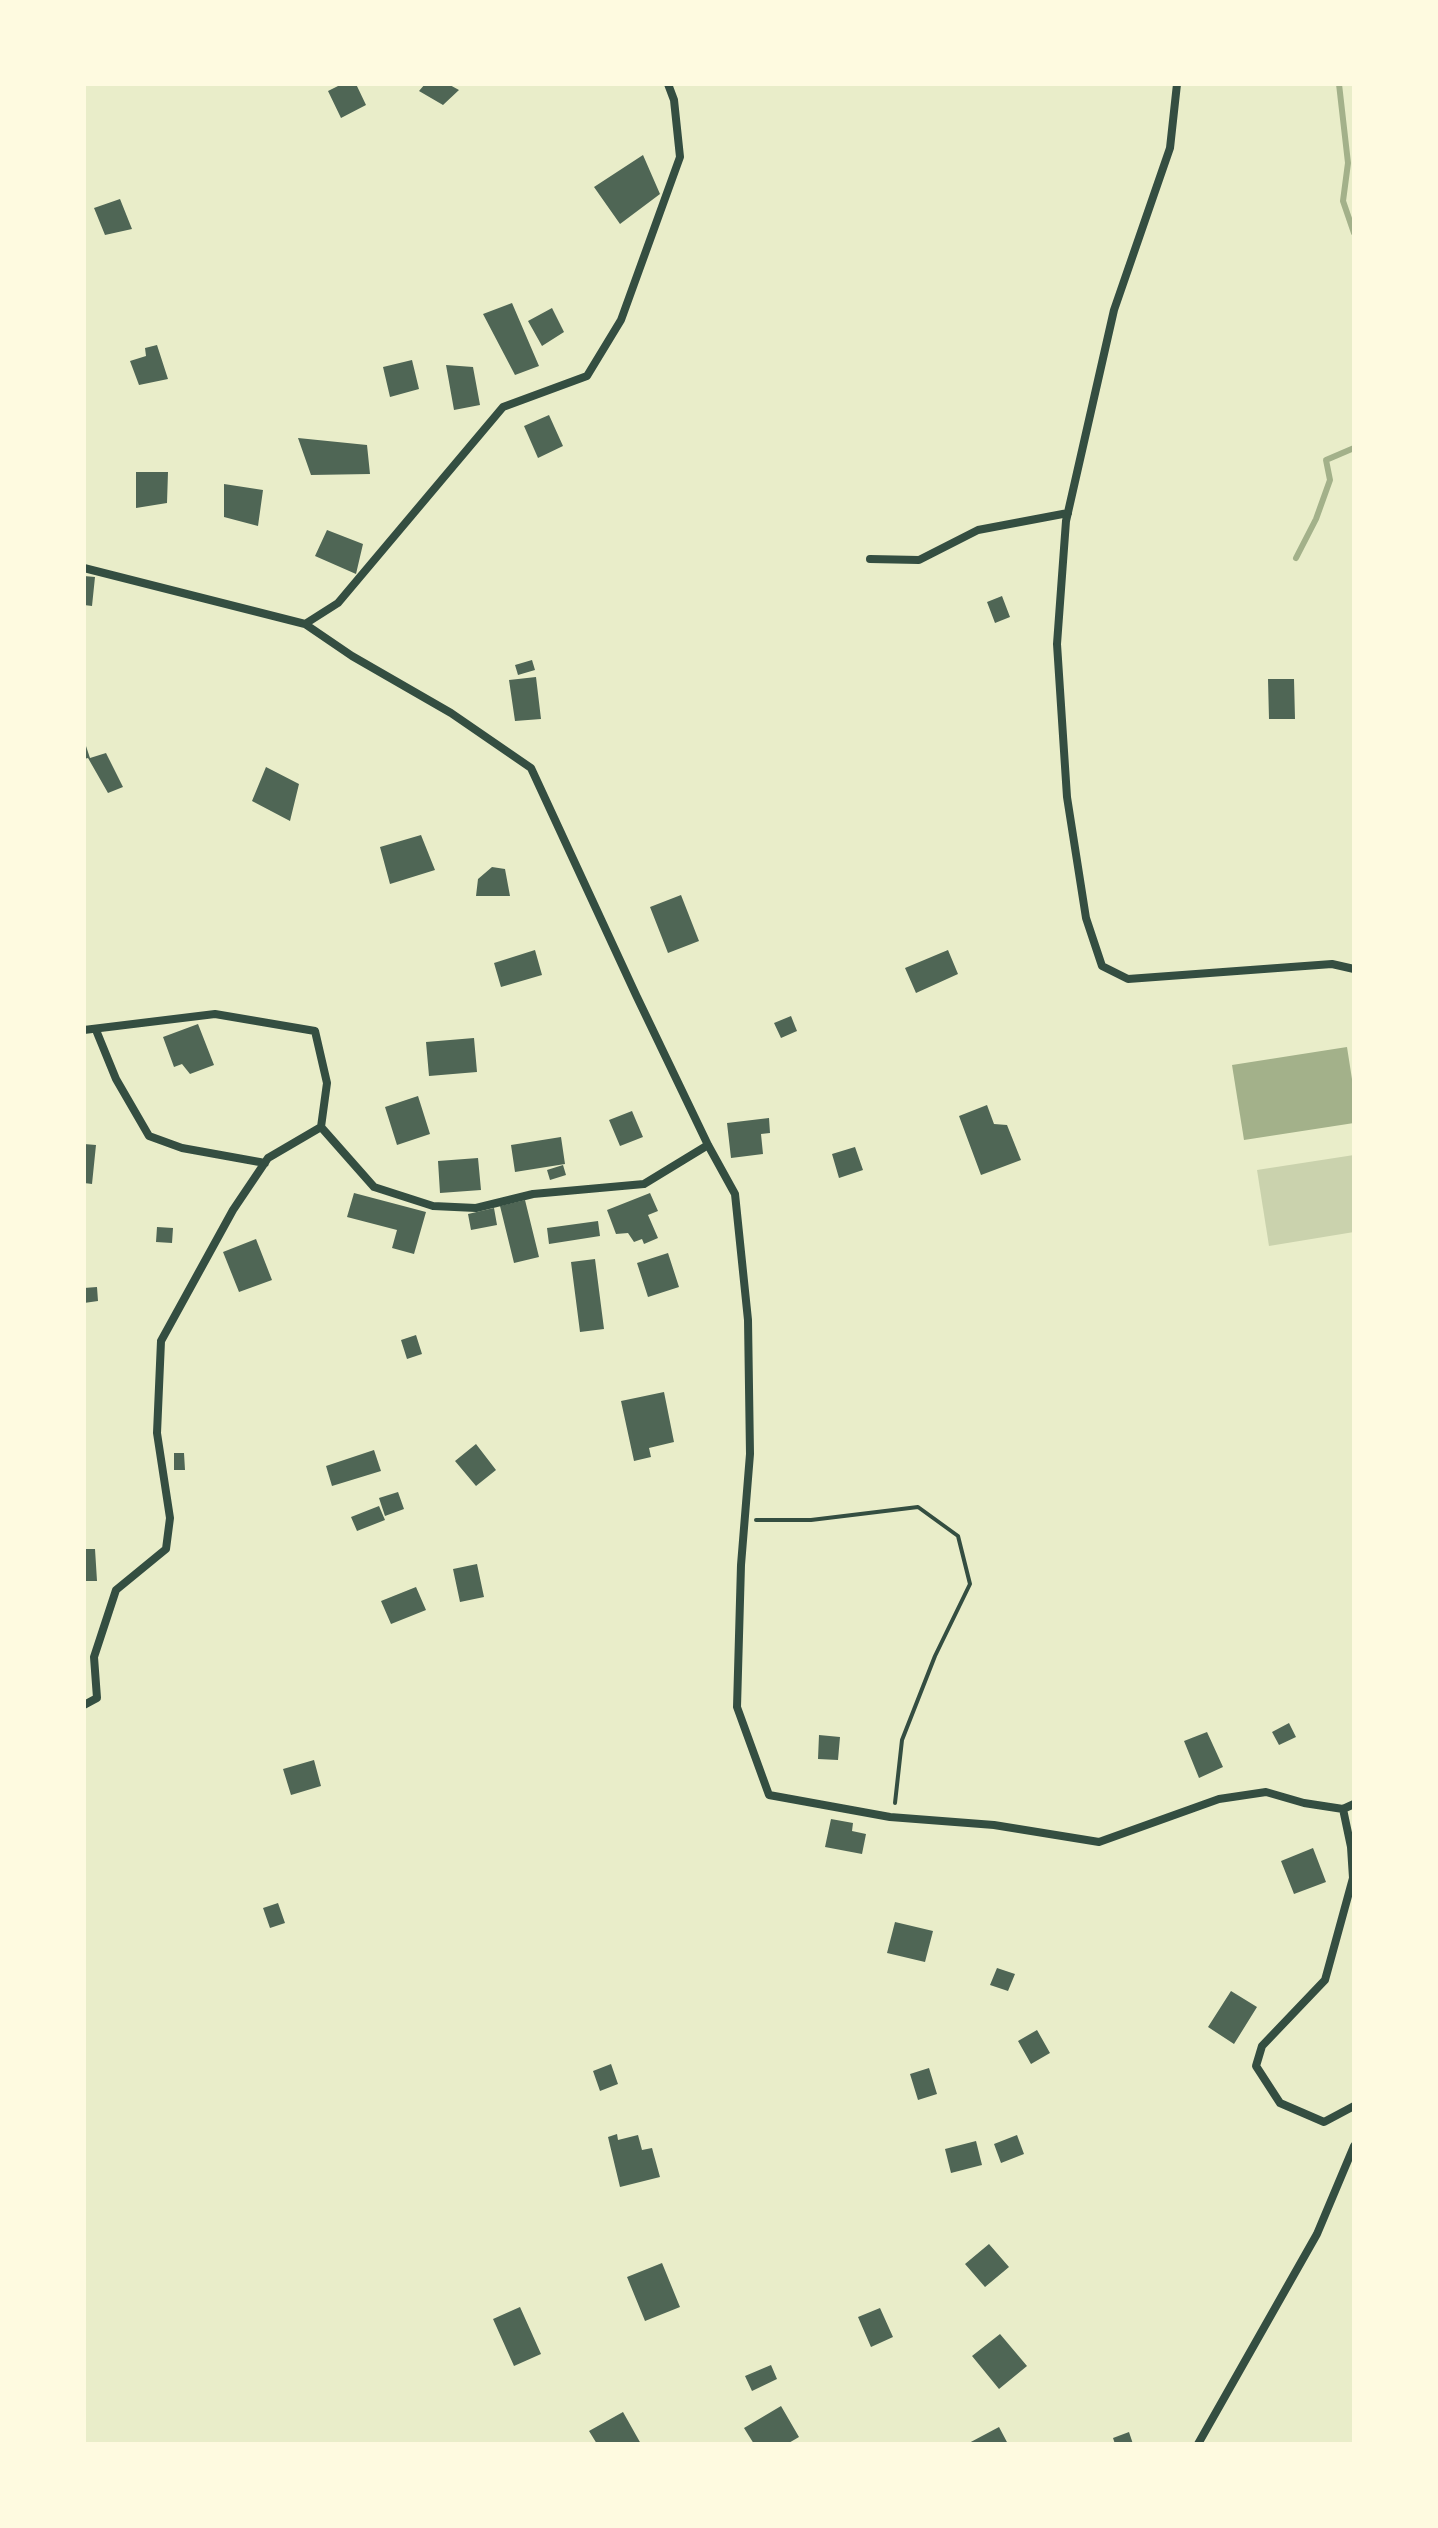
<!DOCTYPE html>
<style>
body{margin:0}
#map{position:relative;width:1438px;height:2528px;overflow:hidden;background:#e9edc9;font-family:"Public Sans",sans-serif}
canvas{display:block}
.frame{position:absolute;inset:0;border:86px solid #fefae0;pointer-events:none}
</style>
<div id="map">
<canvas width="1438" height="2528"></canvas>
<div class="frame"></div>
</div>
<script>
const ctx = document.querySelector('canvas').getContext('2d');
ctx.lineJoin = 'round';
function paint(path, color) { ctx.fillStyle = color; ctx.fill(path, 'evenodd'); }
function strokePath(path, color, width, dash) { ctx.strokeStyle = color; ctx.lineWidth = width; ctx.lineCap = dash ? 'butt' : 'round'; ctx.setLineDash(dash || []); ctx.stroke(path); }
paint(new Path2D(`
 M1354,1155V1232L1269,1246L1257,1170Z`), '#cad2ad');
paint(new Path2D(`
 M1347,1047L1354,1092V1123L1244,1140L1232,1065Z`), '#a3b18a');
strokePath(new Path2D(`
 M1339,84L1348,163L1343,201L1354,233
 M1296,558L1316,519L1330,480L1326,460L1354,448`), '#a3b18a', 6);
paint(new Path2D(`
 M342,84H356L366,105L341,118L328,91Z
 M425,84H448L459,90L443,105L419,91Z
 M643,155L660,194L620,224L594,187Z
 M120,199L132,229L105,235L94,208Z
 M512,303L539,366L515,375L483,314Z
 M552,308L564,332L542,346L528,321Z
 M157,345L168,379L139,385L130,361L146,356L145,348Z
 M412,360L419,389L390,397L383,367Z
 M446,365L473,367L480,405L454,410Z
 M549,415L563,446L538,458L524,426Z
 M298,438L367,445L370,474L311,475Z
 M136,472H168L167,503L136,508Z
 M224,484L263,490L258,526L224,517Z
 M327,530L363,544L356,574L315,556Z
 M84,576L95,577L92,606L84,605Z
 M1002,596L1010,617L995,623L987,602Z
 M532,660L535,670L518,675L515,665Z
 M536,677L541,719L515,721L509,680Z
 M1268,679H1294L1295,719H1269Z
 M84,740L90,758L106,753L123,787L108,793L88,758L84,759Z
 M266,767L299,784L290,821L252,801Z
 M421,835L435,870L390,884L380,847Z
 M492,867L505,869L510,896H476L478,879Z
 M681,895L699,941L668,953L650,907Z
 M535,950L542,975L501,987L494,963Z
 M948,950L958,974L916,993L905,968Z
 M791,1016L797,1031L781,1038L774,1023Z
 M198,1024L214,1065L190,1074L182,1064L174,1067L163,1037Z
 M474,1038L477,1072L429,1076L426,1042Z
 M418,1096L430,1134L397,1145L385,1107Z
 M987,1105L994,1124L1007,1125L1021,1160L981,1175L959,1116Z
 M632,1111L643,1137L620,1146L609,1120Z
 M769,1118L770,1133L761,1134L763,1154L731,1158L727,1123Z
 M561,1137L565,1164L515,1172L511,1145Z
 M84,1144L96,1145L92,1184L84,1183Z
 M855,1147L863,1170L839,1178L832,1154Z
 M478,1158L481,1190L440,1193L438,1161Z
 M563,1165L566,1175L550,1180L547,1170Z
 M354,1193L426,1212L414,1254L392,1248L397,1230L347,1217Z
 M650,1193L658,1211L648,1215L658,1238L644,1244L642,1239L634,1242L628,1233L616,1234L607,1210Z
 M525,1200L539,1257L514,1263L500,1206Z
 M494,1208L497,1225L471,1230L468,1214Z
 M598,1221L600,1236L549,1244L547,1228Z
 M157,1227L173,1228L172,1243L156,1242Z
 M256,1239L272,1280L239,1292L223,1252Z
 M668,1253L679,1287L648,1297L637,1263Z
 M595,1259L604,1329L580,1332L571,1262Z
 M97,1287L98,1301L84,1303V1288Z
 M416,1335L422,1354L407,1359L401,1340Z
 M664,1392L674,1442L649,1448L651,1457L634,1461L621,1401Z
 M476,1444L496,1470L476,1486L455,1461Z
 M374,1450L381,1471L332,1486L326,1466Z
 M174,1453H184L185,1470H174Z
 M398,1492L404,1509L385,1516L379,1498Z
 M379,1506L385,1520L357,1531L351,1517Z
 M84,1549H95L97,1581H84Z
 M477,1564L484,1597L460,1602L453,1569Z
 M416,1587L426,1610L391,1624L381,1601Z
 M1289,1723L1296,1737L1279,1745L1272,1732Z
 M1207,1732L1223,1767L1199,1778L1184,1741Z
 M819,1735L840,1737L838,1760L818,1759Z
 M314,1760L321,1786L291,1795L283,1769Z
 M831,1819L853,1823L852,1831L866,1834L862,1854L825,1847Z
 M1313,1848L1326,1882L1294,1894L1281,1861Z
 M278,1903L285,1923L270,1928L263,1908Z
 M895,1922L933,1931L925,1962L887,1953Z
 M997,1968L1015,1974L1008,1991L990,1985Z
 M1231,1991L1257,2007L1234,2044L1208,2027Z
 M1037,2030L1050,2053L1031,2064L1018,2041Z
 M611,2064L618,2084L600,2091L593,2071Z
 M929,2068L937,2094L918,2100L910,2074Z
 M617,2134L618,2140L638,2135L642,2150L652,2148L660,2177L620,2187L608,2137Z
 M1017,2135L1024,2154L1001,2163L994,2144Z
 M976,2141L982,2165L951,2173L945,2149Z
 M989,2244L1009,2267L985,2287L965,2264Z
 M662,2263L680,2307L645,2321L627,2277Z
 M520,2307L541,2354L514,2366L493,2319Z
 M880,2308L893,2337L871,2347L858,2317Z
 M1000,2334L1027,2366L999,2389L972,2356Z
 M771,2365L777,2379L752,2391L745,2376Z
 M781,2406L799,2437L787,2444H754L744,2428Z
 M623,2412L641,2444H597L589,2431Z
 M999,2427L1008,2444H967Z
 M1129,2432L1133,2444H1115L1113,2438Z`), '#4f6655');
strokePath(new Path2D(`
 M756,1520H811L918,1507L958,1536L970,1584L935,1656L902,1740L895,1803`), '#344e41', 4);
strokePath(new Path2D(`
 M1177,84L1170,148L1114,310L1066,521L1057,644L1067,797L1086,918L1102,966L1128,979L1332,964L1354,969
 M870,559L919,560L978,530L1068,513
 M84,568L305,624L352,656L451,713L531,768L636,995L708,1145L735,1194L748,1320L750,1454L741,1565L737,1707L769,1795L890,1817L994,1825L1099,1842L1219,1799L1266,1792L1304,1803L1343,1809L1354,1804
 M305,624L338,603L503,407L587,376L621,320L680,157L674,100L668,84
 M84,1030L215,1014L315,1031L327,1083L321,1127
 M96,1030L116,1079L149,1136L182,1148L265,1163
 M321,1127L374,1187L433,1206L476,1208L533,1194L644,1184L708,1145
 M84,1705L97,1698L94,1657L116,1590L166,1549L170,1518L157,1433L161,1341L233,1210L268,1158L321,1127
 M1343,1809L1351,1847L1353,1878L1325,1980L1262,2046L1256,2066L1280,2103L1324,2122L1354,2106
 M1198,2444L1317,2234L1354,2146`), '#344e41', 8);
</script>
